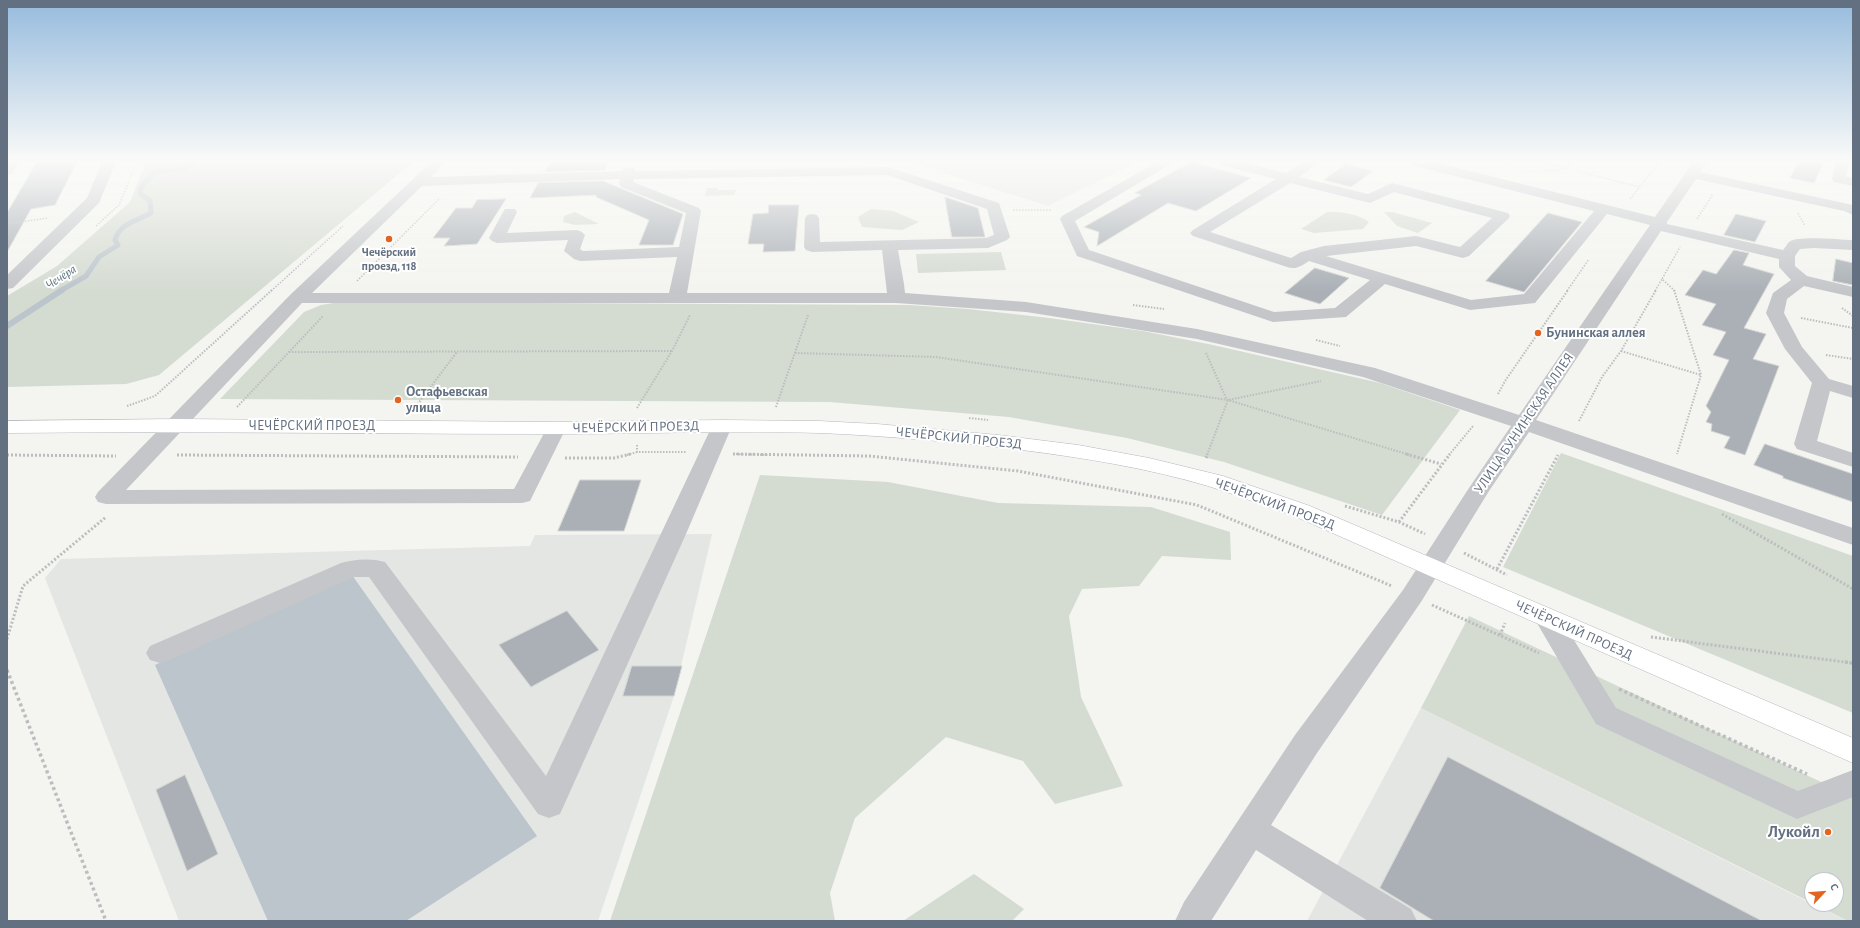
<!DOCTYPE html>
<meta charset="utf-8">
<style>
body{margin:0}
#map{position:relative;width:1860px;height:928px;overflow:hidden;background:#f4f4f0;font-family:"Alegreya Sans",sans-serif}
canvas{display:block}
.frame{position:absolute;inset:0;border:8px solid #637081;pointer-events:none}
.north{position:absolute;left:1804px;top:872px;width:40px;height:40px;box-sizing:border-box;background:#fff;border:1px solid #c1c6cd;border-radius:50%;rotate:64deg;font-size:11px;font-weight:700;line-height:16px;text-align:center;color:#637081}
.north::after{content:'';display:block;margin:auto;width:14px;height:18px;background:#e36421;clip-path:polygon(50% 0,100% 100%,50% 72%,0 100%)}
</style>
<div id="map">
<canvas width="1860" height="928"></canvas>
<div class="frame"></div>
<div class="north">С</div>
</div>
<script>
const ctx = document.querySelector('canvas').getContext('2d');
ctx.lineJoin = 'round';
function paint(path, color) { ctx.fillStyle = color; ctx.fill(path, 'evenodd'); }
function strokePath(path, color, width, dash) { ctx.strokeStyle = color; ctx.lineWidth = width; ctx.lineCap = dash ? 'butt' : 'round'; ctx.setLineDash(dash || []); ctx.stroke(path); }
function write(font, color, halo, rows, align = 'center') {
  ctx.font = font + ' "Alegreya Sans",sans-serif'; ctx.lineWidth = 4; ctx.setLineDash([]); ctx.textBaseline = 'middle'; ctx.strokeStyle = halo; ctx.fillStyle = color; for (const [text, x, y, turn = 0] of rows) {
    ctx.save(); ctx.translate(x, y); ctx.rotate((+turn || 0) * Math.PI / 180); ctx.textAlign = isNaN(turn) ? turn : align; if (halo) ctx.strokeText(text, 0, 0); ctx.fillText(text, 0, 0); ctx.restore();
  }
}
paint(new Path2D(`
 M908,162H1137L1048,206Z
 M712,534L674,696L598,921H179L45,578L61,559L530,546L535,535Z
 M1421,708L1812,904L1848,921H1307Z`), '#e4e6e4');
paint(new Path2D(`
 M146,162H413L159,375L126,384L7,387V296L57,266L130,202Z
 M707,188H718V190H736L734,195L705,196Z
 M871,209L893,211L919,222L902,230L862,227L858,217Z
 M575,212L599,224L575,225L563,222L564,216Z
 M1327,212C1342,212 1357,213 1369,222L1363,229L1314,233L1301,229Z
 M1384,212H1392L1432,223L1418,233L1397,226Z
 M1001,252L1006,270L918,273L916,254Z
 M340,302L909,305L968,309L1049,318L1143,331L1213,345L1380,383L1460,410L1382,515L1224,462L1127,438L1009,417L830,402L220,399L304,312L321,305Z
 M1561,453L1853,556V713L1503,567Z
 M760,475L888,482L998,503L1151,507L1230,532L1231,560L1162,556L1139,586L1082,589L1069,616L1081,697L1123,786L1055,804L1023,761L946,737L855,818L830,893L835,921H610Z
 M1469,616L1853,797V921H1848L1814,904H1836V880H1812V903L1421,708Z
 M974,874L1024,909L1012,921H903Z`), '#d4dbd1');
paint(new Path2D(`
 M352,575L537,836L406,921H268L155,665Z`), '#bcc5cc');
strokePath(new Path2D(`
 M60,291L86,276L99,257L118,245L115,240C119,224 138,220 151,213L150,201L141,194L140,190C158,157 175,178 197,162`), '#bcc5cc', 5);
strokePath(new Path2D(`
 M7,326L62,290`), '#bcc5cc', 6);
const building = new Path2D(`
 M37,162H77L55,205L31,209L7,252V213Z
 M551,162H608L605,170L545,172Z
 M1192,162L1251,178L1196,211L1168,203L1097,246L1099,232L1084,227L1141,195L1135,193Z
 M1799,162H1824L1814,183L1790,178Z
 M1346,164L1373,171L1351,187L1324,180Z
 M603,181L683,214L673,245H639L649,220L596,197V195L530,198L538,183Z
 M945,197L978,208L985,237H952Z
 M506,199L477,244L444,246L450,238H433L456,208H472L477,200Z
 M769,205H799L795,251L763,252L764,244H748L753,214L768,213Z
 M1548,213L1582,222L1524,292L1486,281Z
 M1736,214L1766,221L1755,242L1724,235Z
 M1734,250L1749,253L1743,265L1774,274L1744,328L1766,334L1753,359L1779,366L1745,455L1724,448L1730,437L1711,431L1712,424L1706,422L1711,412L1706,406L1729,360L1713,355L1726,332L1702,325L1716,304L1685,295L1703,270L1716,274Z
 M1836,259L1853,263V285L1833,281Z
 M1315,268L1349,278L1320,304L1285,293Z
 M1765,444L1853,474V502L1783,478V476L1754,465Z
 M580,480H641L624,531H558Z
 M567,611L599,650L531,687L499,645Z
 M632,666H682L674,696H623Z
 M1448,757L1762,921H1434L1380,888Z
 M185,775L218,854L187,871L156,790Z`);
paint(building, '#aab0b6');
strokePath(building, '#d5d5d3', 1);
const major = new Path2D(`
 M177,419L556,422L722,420L819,421L877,424L998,435L1078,445L1149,458L1223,476L1310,506L1853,738V763L1294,516C1265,506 1237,495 1208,486C1147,468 1085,458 1022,450C956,442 888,436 821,433C732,430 643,434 554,434C372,434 189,431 7,433V421Z`);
strokePath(major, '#b4b7bc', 1);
strokePath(new Path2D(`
 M1508,162L1515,168
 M1541,162L1640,187
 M1526,171L1560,170L1565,168L1570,162
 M1630,199L1660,162
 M1013,210H1052
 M1798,213L1805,226
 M1697,219L1713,194
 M7,224L48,218
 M96,226L119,205L137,162
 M357,281L440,198
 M271,291L343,226
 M1567,291L1589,259
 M1655,291L1662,279
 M1675,291L1662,279L1680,247`), '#bbbdbf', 1.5, [1.5, 1.5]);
strokePath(new Path2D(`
 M1674,290L1701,375L1677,454
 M1133,305L1164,309
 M1842,308L1853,316
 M1801,318L1853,328
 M1316,340L1340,346
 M1621,351L1701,375
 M289,352L672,351
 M795,353L936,357L1228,400L1410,455
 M1206,353L1227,400
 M1826,355L1853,359
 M1498,394L1505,381L1568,290
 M127,406L155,396L272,290
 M237,407L323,316
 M776,407L808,315
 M637,408L672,351L690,315
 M414,409L457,352
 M969,418L988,420
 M1579,421L1602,377L1621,351L1656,290
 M637,445V452H686
 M733,454L772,455
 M627,455L637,452
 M1207,455L1228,400L1321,381
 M1449,455L1473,426`), '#bbbdbf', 2, [1.5, 1.5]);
strokePath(new Path2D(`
 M733,454L869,456L1018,471L1197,505L1392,586
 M1406,454L1441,464
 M7,455L116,456
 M177,455L518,457
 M565,458H614L631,454
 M1206,458L1208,454
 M1345,506L1399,522L1425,534
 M1722,514L1853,589
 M1399,522L1450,454
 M1464,553L1507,575
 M1497,569L1558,455
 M1432,605L1539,653
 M1500,635L1505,623
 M1651,637L1852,663
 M7,639L23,586L106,517`), '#bbbdbf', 3, [2, 2]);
strokePath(new Path2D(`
 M1845,662L1853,663
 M7,670L106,921
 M1619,689L1807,774`), '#bbbdbf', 3.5, [3, 3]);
paint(new Path2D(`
 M7,162H18L12,174L7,175Z
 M102,162H116L99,203L13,288L7,289V275L87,198Z
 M431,162H445L431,177L622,171L624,168H634L636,171L888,167L999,203L1010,237L1007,240L988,248L898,250L904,284L905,293L1026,302L1197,329L1375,368L1519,415L1650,225L1607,214L1535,303L1470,310L1385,284L1346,317L1273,322L1077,256L1060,219L1062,216L1157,162H1174L1075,221L1089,250L1274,312L1335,308L1370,280L1309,261C1301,266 1296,270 1287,267L1193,236L1190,233L1193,230L1276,179L1220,165L1219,162H1242L1286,173L1304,162H1320L1299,177L1368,194L1392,183L1508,213L1510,216L1508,219L1469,256L1463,258L1416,246L1326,256L1471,300L1524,294L1594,211L1411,165L1410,162H1434L1655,217L1693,162H1706L1700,172L1853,205V215L1844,211L1696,179L1667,222V224L1783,250C1785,248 1787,244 1789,242C1797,235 1841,240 1853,240V250L1814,248L1800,249L1795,256V266L1807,276L1853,287V297L1804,286L1787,299L1784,313L1802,347L1829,379L1853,386V398L1830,391L1817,441L1853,453V467L1797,449L1794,444L1812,383L1785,349L1766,313L1773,293L1791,280L1779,267V259L1661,231L1536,420L1853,528V545L1529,432L1489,491L1421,602L1317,753L1271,825L1411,909L1417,921H1368L1256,850L1211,921H1175L1184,902L1295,735L1403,590L1467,491L1511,426L1363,377L1197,339L1026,312L896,303H302L126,490L514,489L549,424L556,422L563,424L566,428L530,501L522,503L106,504L98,502L95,497L98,492L291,294ZM887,175L987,209L994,235L986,238L820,242L819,218L817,215L812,214L807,215L805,218L804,247L806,250L812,252L882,250L887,293H687L701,211L699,208L633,182L634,179ZM620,179L619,184L621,187L686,213L679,247L583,251L580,249L585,235L582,232L577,230L507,233L517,212L515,209H505L503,212L489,238L492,241L497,243L568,240L564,251L574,259L580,261L677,257L669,293H312L422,186ZM1290,183L1370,203L1394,192L1492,218L1460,247L1416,236L1324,246L1301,252L1291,258L1210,232Z
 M1836,162H1850L1846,176L1853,178V186L1834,182L1832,179Z
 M722,420L729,422L732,426L686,534L560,814L549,818L538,814L369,577H354L170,660L160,663L150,660L146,653L150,646L341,563C355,559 371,558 385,562L546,776L712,426L715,422Z
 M1547,608L1556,611L1616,708L1798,791L1853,770V797L1797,819L1596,724L1534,618L1538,611Z`), '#c4c6ca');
paint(major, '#fff');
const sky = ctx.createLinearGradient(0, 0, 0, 292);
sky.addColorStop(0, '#96bbdd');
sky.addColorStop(0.55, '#fafaf8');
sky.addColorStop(1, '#fafaf800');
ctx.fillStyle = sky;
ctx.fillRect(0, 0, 1860, 292);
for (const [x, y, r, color] of [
 [389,239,4,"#e36421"],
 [1538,333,4,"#e36421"],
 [398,400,4,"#e36421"],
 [1828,832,4,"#e36421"]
]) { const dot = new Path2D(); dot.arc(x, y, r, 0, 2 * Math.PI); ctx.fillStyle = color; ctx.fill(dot); strokePath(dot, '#fff', 1.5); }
write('bold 12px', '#637081', '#fff', [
 ["Чечёрский",389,252],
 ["проезд, 118",389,266]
]);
write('italic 13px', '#637985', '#fff', [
 ["Чечёра",61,277,-33]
]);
write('bold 14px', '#637081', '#fff', [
 ["Бунинская аллея",1546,333],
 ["Остафьевская",406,392],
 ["улица",406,408]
], 'left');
write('14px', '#637081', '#fff', [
 ["УЛИЦА БУНИНСКАЯ АЛЛЕЯ",1524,423,-56],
 ["ЧЕЧЁРСКИЙ ПРОЕЗД",312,426],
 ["ЧЕЧЁРСКИЙ ПРОЕЗД",636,427,-1],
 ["ЧЕЧЁРСКИЙ ПРОЕЗД",959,438,6],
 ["ЧЕЧЁРСКИЙ ПРОЕЗД",1275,504,20],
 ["ЧЕЧЁРСКИЙ ПРОЕЗД",1574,630,24]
]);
write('bold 17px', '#637081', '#fff', [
 ["Лукойл",1820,832]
], 'right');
</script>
